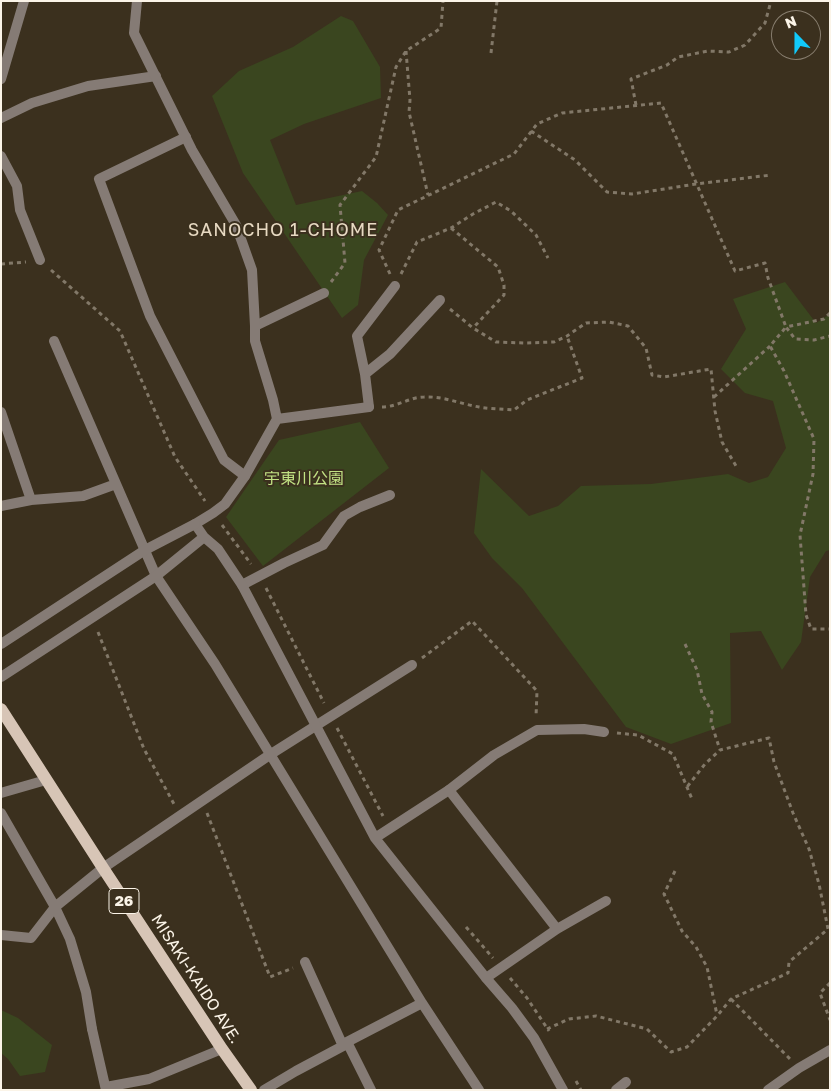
<!DOCTYPE html>
<meta charset="utf-8">
<style>
body{margin:0}
#map{position:relative;width:831px;height:1091px;overflow:hidden;background:#3b301e;font-family:"Golos Text",sans-serif}
canvas{display:block}
.frame{position:absolute;inset:0;border:2px solid #fbf4e8;pointer-events:none}
.north{position:absolute;left:771px;top:10px;width:50px;height:50px;box-sizing:border-box;background:#3b301e;border:1px solid #887e6f;border-radius:50%;rotate:338deg;font-size:14px;font-weight:700;line-height:20px;text-align:center;color:#fbf4e8}
.north::after{content:'';display:block;margin:auto;width:18px;height:22px;background:#11cafb;clip-path:polygon(50% 0,100% 100%,50% 72%,0 100%)}
</style>
<div id="map">
<canvas width="831" height="1091"></canvas>
<div class="frame"></div>
<div class="north">N</div>
</div>
<script>
const ctx = document.querySelector('canvas').getContext('2d');
ctx.lineJoin = 'round';
function paint(path, color) { ctx.fillStyle = color; ctx.fill(path, 'evenodd'); }
function strokePath(path, color, width, dash) { ctx.strokeStyle = color; ctx.lineWidth = width; ctx.lineCap = dash ? 'butt' : 'round'; ctx.setLineDash(dash || []); ctx.stroke(path); }
function write(font, color, halo, rows, align = 'center') {
  ctx.font = font + ' "Golos Text","Noto Sans JP",sans-serif'; ctx.lineWidth = 4; ctx.setLineDash([]); ctx.textBaseline = 'middle'; ctx.strokeStyle = halo; ctx.fillStyle = color; for (const [text, x, y, turn = 0] of rows) {
    ctx.save(); ctx.translate(x, y); ctx.rotate((+turn || 0) * Math.PI / 180); ctx.textAlign = isNaN(turn) ? turn : align; if (halo) ctx.strokeText(text, 0, 0); ctx.fillText(text, 0, 0); ctx.restore();
  }
}
paint(new Path2D(`
 M341,16L353,21L380,67L381,98L304,124L270,140L296,205L362,191L377,203L388,215L364,260L358,305L342,318L243,173L212,96L239,71L293,47Z
 M785,282L816,323L830,314V550L826,551L810,577L801,642L782,670L761,631L730,633L731,723L671,744L626,727L522,588L492,558L474,533L481,469L529,516L558,506L581,486L651,484L728,474L749,483L768,477L786,448L773,401L745,393L721,369L746,329L733,299Z
 M360,422L389,468L263,566L226,517L279,440Z
 M1,1010L18,1018L52,1045L45,1072L20,1076L8,1059L1,1053Z`), '#3a461f');
strokePath(new Path2D(`
 M406,51L410,100L409,112L428,195
 M491,53L497,1
 M636,105L631,79L667,65L678,57L708,51L729,52L745,45L765,23L771,1
 M531,131L575,160L607,192L632,194L696,184L771,175
 M451,228L498,267L504,285V295L473,328
 M1,264L26,262
 M51,270L120,331L175,457L205,501
 M390,274L379,250L398,210L514,154L537,124L562,113L661,103L735,271L765,263L768,278L786,327L770,346L784,371L814,439L813,474L800,535L806,615L811,629H830
 M401,274L417,242L451,228L473,214L496,202L511,211L536,235L548,258
 M331,282L345,263L340,205L376,157L396,67L406,51L441,28L443,1
 M450,309L473,328L496,342L524,343L554,342L567,336L586,323L609,322L628,326L646,348L652,375L664,377L711,369L715,411L722,442L736,466
 M830,313L824,319L786,327L795,339L814,340L830,336
 M714,397L770,346
 M382,407C397,407 410,397 424,397C443,396 461,404 479,407C490,409 502,409 514,410L527,400L582,378L567,336
 M222,525L251,564
 M266,588L324,703
 M98,632L144,749L174,804
 M685,644L697,670L702,694L712,712L711,722L720,750
 M422,658L472,621L537,691L536,717
 M337,728L383,816
 M617,733L638,735L673,754L692,799
 M207,813L270,977L293,968
 M675,871L664,894L682,931L696,947L707,967L717,1015
 M466,927L493,958
 M510,978L527,998L549,1031
 M830,983L820,993L830,1020
 M731,999L790,1059
 M547,1029L569,1019L596,1016L647,1029L671,1052L687,1047L717,1016L731,999L788,973L789,962L828,929L819,884L809,849L793,813L774,762L769,738L720,750L705,764L687,787
 M576,1081L581,1090`), '#827868', 3, [4, 4]);
strokePath(new Path2D(`
 M1,118L32,103L88,86L156,76
 M186,137L99,179L150,316L224,460L245,476
 M1,156L17,186L20,210L40,260
 M255,326L324,293
 M54,341L156,576L215,664L422,1003L479,1090
 M365,374L390,354L440,300
 M369,407L365,374L357,336L395,286
 M1,412L31,500
 M1,506L31,500L83,496L116,484
 M242,585L284,563L323,545L344,516L360,507L390,495
 M449,790L557,929
 M1,813L55,907L70,939L86,992L92,1029
 M1,935L31,938L55,907L103,868L271,754L412,665
 M305,962L343,1046
 M486,978L557,929L606,901
 M347,1042L371,1090
 M264,1090L296,1071L343,1046L347,1042L422,1003
 M616,1090L626,1082`), '#857b75', 10);
strokePath(new Path2D(`
 M137,1L134,33L192,150L236,225L252,270L255,326V341L273,400L277,419L245,476L225,504L213,513L195,524L204,537L218,549L242,585L375,838L486,978L512,1008L534,1038L563,1090
 M1,79L24,1
 M277,419L369,407
 M1,677L156,576L204,537
 M1,793L46,780
 M375,838L449,790L494,755L537,730L584,729L604,732
 M92,1029L106,1090
 M106,1087L149,1079L222,1049
 M768,1090L799,1068L830,1050`), '#857b75', 10);
strokePath(new Path2D(`
 M1,644L145,550L195,524`), '#857b75', 10);
strokePath(new Path2D(`
 M1,709L103,868L222,1049L251,1090`), '#d7c5b6', 12);
for (const [x, y, w] of [
 [124,901,30]
]) { const box = new Path2D(); box.roundRect(x - w / 2, y - 12.5, w, 25, 4); ctx.fillStyle = '#3b301e'; ctx.fill(box); strokePath(box, '#fbf4e8', 1); }
write('bold 15px', '#fbf4e8', null, [
 ["26",124,901]
]);
write('16px', '#c1e083', '#3b301e', [
 ["宇東川公園",304,479]
]);
write('16px', '#fbf4e8', '#3b301e', [
 ["MISAKI-KAIDO AVE.",196,979,57]
]);
ctx.letterSpacing = '1px';
write('18px', '#e7d9c2', '#3b301e', [
 ["SANOCHO 1-CHOME",283,230]
]);
ctx.letterSpacing = '0px';
</script>
